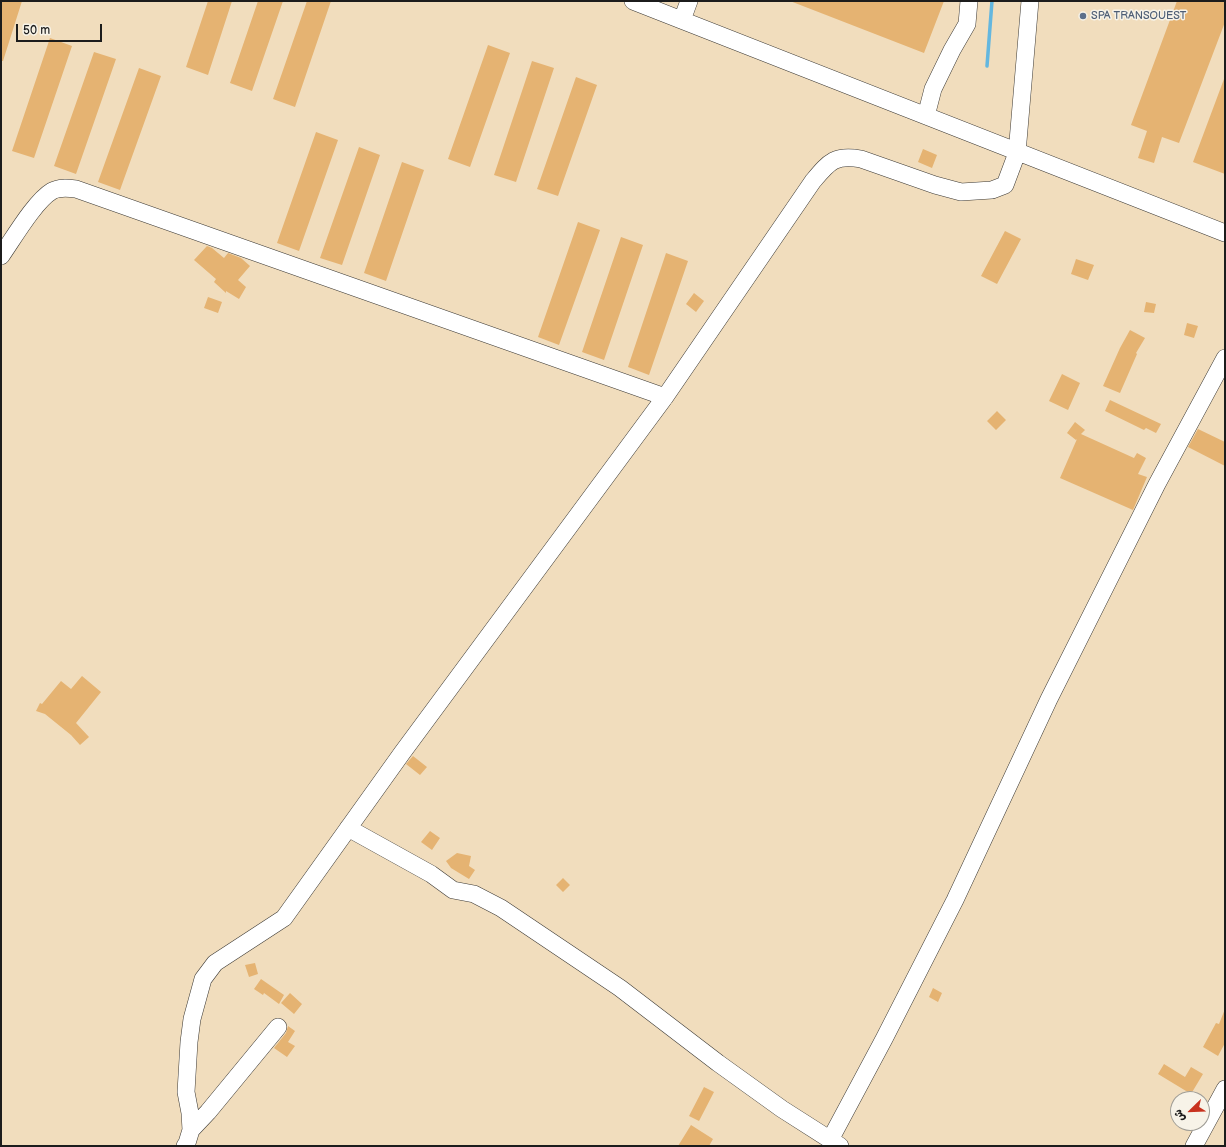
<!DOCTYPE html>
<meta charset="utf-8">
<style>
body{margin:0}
#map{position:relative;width:1226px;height:1147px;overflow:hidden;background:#f1ddbd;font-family:"Balsamiq Sans","Playpen Sans Arabic",sans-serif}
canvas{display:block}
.frame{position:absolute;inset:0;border:2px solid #1c1c1c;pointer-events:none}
.north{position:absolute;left:1170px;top:1091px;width:40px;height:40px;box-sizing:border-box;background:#f7f3e8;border:1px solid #9f9d96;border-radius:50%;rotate:247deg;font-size:11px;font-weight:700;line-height:16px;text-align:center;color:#1c1c1c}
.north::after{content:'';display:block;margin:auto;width:14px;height:18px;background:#c8321e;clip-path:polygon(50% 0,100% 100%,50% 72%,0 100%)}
.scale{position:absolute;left:16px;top:24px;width:86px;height:18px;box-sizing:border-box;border:2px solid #1c1c1c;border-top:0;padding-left:5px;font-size:12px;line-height:14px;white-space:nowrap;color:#1c1c1c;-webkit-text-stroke:3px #f7f3e8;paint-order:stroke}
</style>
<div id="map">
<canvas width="1226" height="1147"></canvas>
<div class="frame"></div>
<div class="north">ش</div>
<div class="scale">50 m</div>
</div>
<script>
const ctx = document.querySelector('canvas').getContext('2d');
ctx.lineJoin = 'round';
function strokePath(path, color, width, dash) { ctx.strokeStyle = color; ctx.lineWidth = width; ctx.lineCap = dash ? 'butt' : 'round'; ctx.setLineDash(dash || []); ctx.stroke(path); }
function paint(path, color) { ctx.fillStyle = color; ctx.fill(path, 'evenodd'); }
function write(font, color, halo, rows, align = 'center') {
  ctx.font = font + ' "Balsamiq Sans",sans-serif'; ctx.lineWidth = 3; ctx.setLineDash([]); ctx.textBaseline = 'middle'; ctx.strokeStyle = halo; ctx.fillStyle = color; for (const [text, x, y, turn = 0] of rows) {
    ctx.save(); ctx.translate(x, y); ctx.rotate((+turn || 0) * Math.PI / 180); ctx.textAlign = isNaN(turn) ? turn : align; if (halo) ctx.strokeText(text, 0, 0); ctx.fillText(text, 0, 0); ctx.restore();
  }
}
strokePath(new Path2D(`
 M987,66L992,1`), '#64b7df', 3.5);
paint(new Path2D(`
 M1,1H22L3,61H1Z
 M208,1H232L208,75L186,67Z
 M258,1H283L252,91L230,83Z
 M307,1H331L295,107L273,99Z
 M790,1H944L924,53Z
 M1177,1H1225V22L1179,143L1162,137L1154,163L1138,158L1147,131L1131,125Z
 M50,38L72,46L34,158L12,151Z
 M488,45L510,53L470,167L448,159Z
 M94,52L116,59L76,174L54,166Z
 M532,61L554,68L516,182L494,175Z
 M139,68L161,76L120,190L98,182Z
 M576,77L597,85L558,196L537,189Z
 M1224,79H1225V174L1193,162Z
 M316,132L338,140L299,251L277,243Z
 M359,147L380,155L342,265L320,258Z
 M923,149L937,155L932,168L918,162Z
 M402,162L424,170L386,281L364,273Z
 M578,222L600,230L559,345L538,337Z
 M1005,231L1021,239L997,284L981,276Z
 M621,237L643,245L604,360L582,352Z
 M207,246L212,248L224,258L228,253L241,258L250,266L238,280L246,287L239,299L226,291V293L214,282L216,279L194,260Z
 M666,253L688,261L649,375L628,367Z
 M1076,259L1094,265L1088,280L1071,274Z
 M694,293L704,301L696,312L686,304Z
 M208,297L222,302L218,313L204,308Z
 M1146,302L1156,304L1154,313L1144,312Z
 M1187,323L1198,326L1194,338L1184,335Z
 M1130,330L1145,338L1136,353L1137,354L1120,393L1103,386L1120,348Z
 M1062,374L1080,383L1068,410L1049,401Z
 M1110,400L1161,424L1156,433L1146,428L1144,430L1105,411Z
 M997,411L1006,420L996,430L987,421Z
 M1075,422L1085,430L1081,434L1134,458L1137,453L1146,458L1138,474L1147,477L1133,510L1060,478L1077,439L1076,440L1067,433Z
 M1198,429L1225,442V466L1188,447Z
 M82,676L101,692L76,723L89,737L80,745L71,735L45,714L36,711L40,703L42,704L61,681L71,689Z
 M413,756L427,767L420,775L406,764Z
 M430,831L440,838L432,850L421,842Z
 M457,853L471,856L469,866L475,870L469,879L451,868L446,861Z
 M563,878L570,885L563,892L556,885Z
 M255,963L258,974L249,977L245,965Z
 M261,979L284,995L279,1004L264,993L263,995L254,989Z
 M933,988L942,993L938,1002L929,997Z
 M290,993L302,1004L294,1014L281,1003Z
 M1225,1009V1043L1218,1056L1203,1047L1216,1023L1219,1024Z
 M288,1026L295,1031L288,1042L295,1046L287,1057L274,1048L286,1033Z
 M1164,1064L1185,1077L1191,1067L1203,1074L1191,1094L1158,1074Z
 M704,1087L714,1092L699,1121L689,1116Z
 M691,1125L713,1139L709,1146H678Z`), '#e5b372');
const minor = new Path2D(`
 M633,1L1225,233
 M682,20L689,1
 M926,116L933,89L952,50L967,24L969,1
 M1,256C13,239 35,201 52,191C59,187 68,188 76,189L665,397
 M348,828L431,874L453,890L474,894L501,908L620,988L718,1063L782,1109L840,1146
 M191,1130L208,1112L278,1027
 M830,1140L884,1039L955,900L1049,699L1157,484L1225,358
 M185,1146L187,1143L191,1130L190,1113L186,1092L189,1042L192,1019L203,979L215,963L284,918L402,753L665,397L813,181C829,162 835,154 861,159L935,185L961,192L992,190L1005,185L1017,153L1030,1
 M1194,1146L1225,1089`);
strokePath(minor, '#3c3934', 18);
strokePath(minor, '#fff', 17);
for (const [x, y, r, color] of [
 [1083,16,4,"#5c6f8a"]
]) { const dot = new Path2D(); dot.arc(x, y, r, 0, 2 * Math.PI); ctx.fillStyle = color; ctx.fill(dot); strokePath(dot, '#f7f3e8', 1.5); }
write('11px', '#4e5e75', '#f7f3e8', [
 ["SPA TRANSOUEST",1091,16]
], 'left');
</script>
